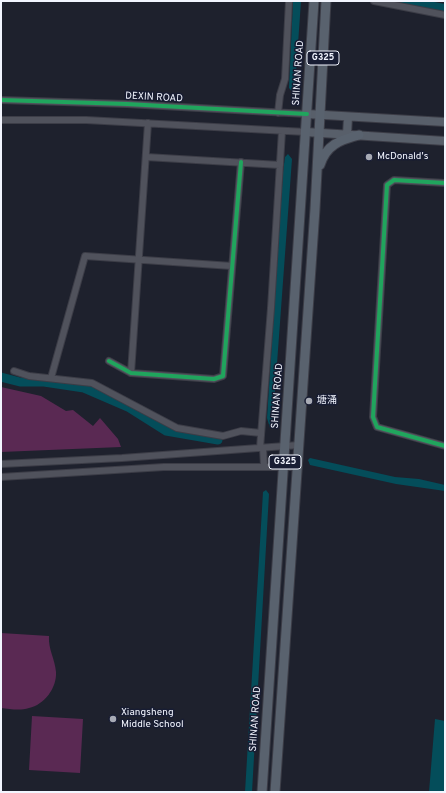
<!DOCTYPE html>
<meta charset="utf-8">
<style>
body{margin:0}
#map{position:relative;width:446px;height:793px;overflow:hidden;background:#1e212d;font-family:Overpass,sans-serif}
canvas{display:block}
.frame{position:absolute;inset:0;border:2px solid #f2f5fe;pointer-events:none}
</style>
<div id="map">
<canvas width="446" height="793"></canvas>
<div class="frame"></div>
</div>
<script>
const ctx = document.querySelector('canvas').getContext('2d');
ctx.lineJoin = 'round';
function paint(path, color) { ctx.fillStyle = color; ctx.fill(path, 'evenodd'); }
function strokePath(path, color, width, dash) { ctx.strokeStyle = color; ctx.lineWidth = width; ctx.lineCap = dash ? 'butt' : 'round'; ctx.setLineDash(dash || []); ctx.stroke(path); }
function write(font, color, halo, rows, align = 'center') {
  ctx.font = font + ' Overpass,"Noto Sans SC",sans-serif'; ctx.lineWidth = 3; ctx.setLineDash([]); ctx.textBaseline = 'middle'; ctx.strokeStyle = halo; ctx.fillStyle = color; for (const [text, x, y, turn = 0] of rows) {
    ctx.save(); ctx.translate(x, y); ctx.rotate((+turn || 0) * Math.PI / 180); ctx.textAlign = isNaN(turn) ? turn : align; if (halo) ctx.strokeText(text, 0, 0); ctx.fillText(text, 0, 0); ctx.restore();
  }
}
paint(new Path2D(`
 M1,387L41,396L66,411L73,410L93,426L100,418L118,439L121,447L1,452Z
 M1,633L49,636C48,649 55,659 56,672C57,688 44,705 29,708C20,711 10,709 1,708Z
 M32,716L83,719L80,773L29,770Z`), '#5a2953');
paint(new Path2D(`
 M293,1H301L295,88L292,91L289,88Z
 M389,1H429L445,4V12Z
 M288,154L292,159L273,418L270,428L267,418L283,172L285,157Z
 M310,458L395,477L419,479L445,485V491L396,484L310,465L308,460Z
 M266,490L269,494L252,792H245L263,492Z
 M435,719L445,721V792H429Z`), '#044d5a');
strokePath(new Path2D(`
 M1,377L20,382H44L84,388L128,407L166,431L218,440`), '#044d5a', 9);
const minor = new Path2D(`
 M374,1L445,15
 M1,100L127,104L307,114
 M278,113L280,95L285,79L289,1
 M1,120H86L306,132
 M146,157L280,165
 M445,183L394,180L387,185L373,417L377,427L445,446
 M109,361L131,373L214,379L223,376L241,162
 M14,371L29,376L92,383L177,428L223,436L241,431L261,433
 M131,373L148,123
 M51,378L85,256L232,266
 M260,448L271,308L282,131
 M263,448L264,466
 M1,464L122,458L299,445
 M1,477L164,467H297`);
const major = new Path2D(`
 M307,114L445,122
 M306,132L445,141
 M347,135L348,117`);
const highway = new Path2D(`
 M320,165C326,145 340,140 359,135
 M262,792L314,1
 M275,792L315,209L326,1`);
strokePath(minor, '#3c3d47', 8);
strokePath(major, '#3c3d47', 10);
strokePath(highway, '#3c3d47', 11);
strokePath(minor, '#50525c', 6);
strokePath(major, '#585f6a', 8);
strokePath(highway, '#59626e', 9);
strokePath(new Path2D(`
 M1,100L127,104L307,114
 M445,183L394,180L387,185L373,417L377,427L445,446
 M109,361L131,373L214,379L223,376L241,162`), '#20a55d', 4);
for (const [x, y, r, color] of [
 [369,157,4,"#a8abb5"],
 [309,401,4,"#a8abb5"],
 [113,719,4,"#a8abb5"]
]) { const dot = new Path2D(); dot.arc(x, y, r, 0, 2 * Math.PI); ctx.fillStyle = color; ctx.fill(dot); strokePath(dot, '#181d33', 1.5); }
for (const [x, y, w] of [
 [323,58,32],
 [285,462,32]
]) { const box = new Path2D(); box.roundRect(x - w / 2, y - 7, w, 14, 3); ctx.fillStyle = '#181d33'; ctx.fill(box); strokePath(box, '#f2f5fe', 1); }
write('bold 9px', '#f2f5fe', null, [
 ["G325",323,58],
 ["G325",285,462]
]);
write('10px', '#f2f5fe', '#181d33', [
 ["SHINAN ROAD",299,73,-86],
 ["DEXIN ROAD",154,98,3],
 ["SHINAN ROAD",278,396,-86],
 ["SHINAN ROAD",256,719,-86]
]);
write('10px', '#f2f5fe', '#181d33', [
 ["McDonald's",377,157],
 ["塘涌",317,401],
 ["Xiangsheng",121,713],
 ["Middle School",121,725]
], 'left');
</script>
